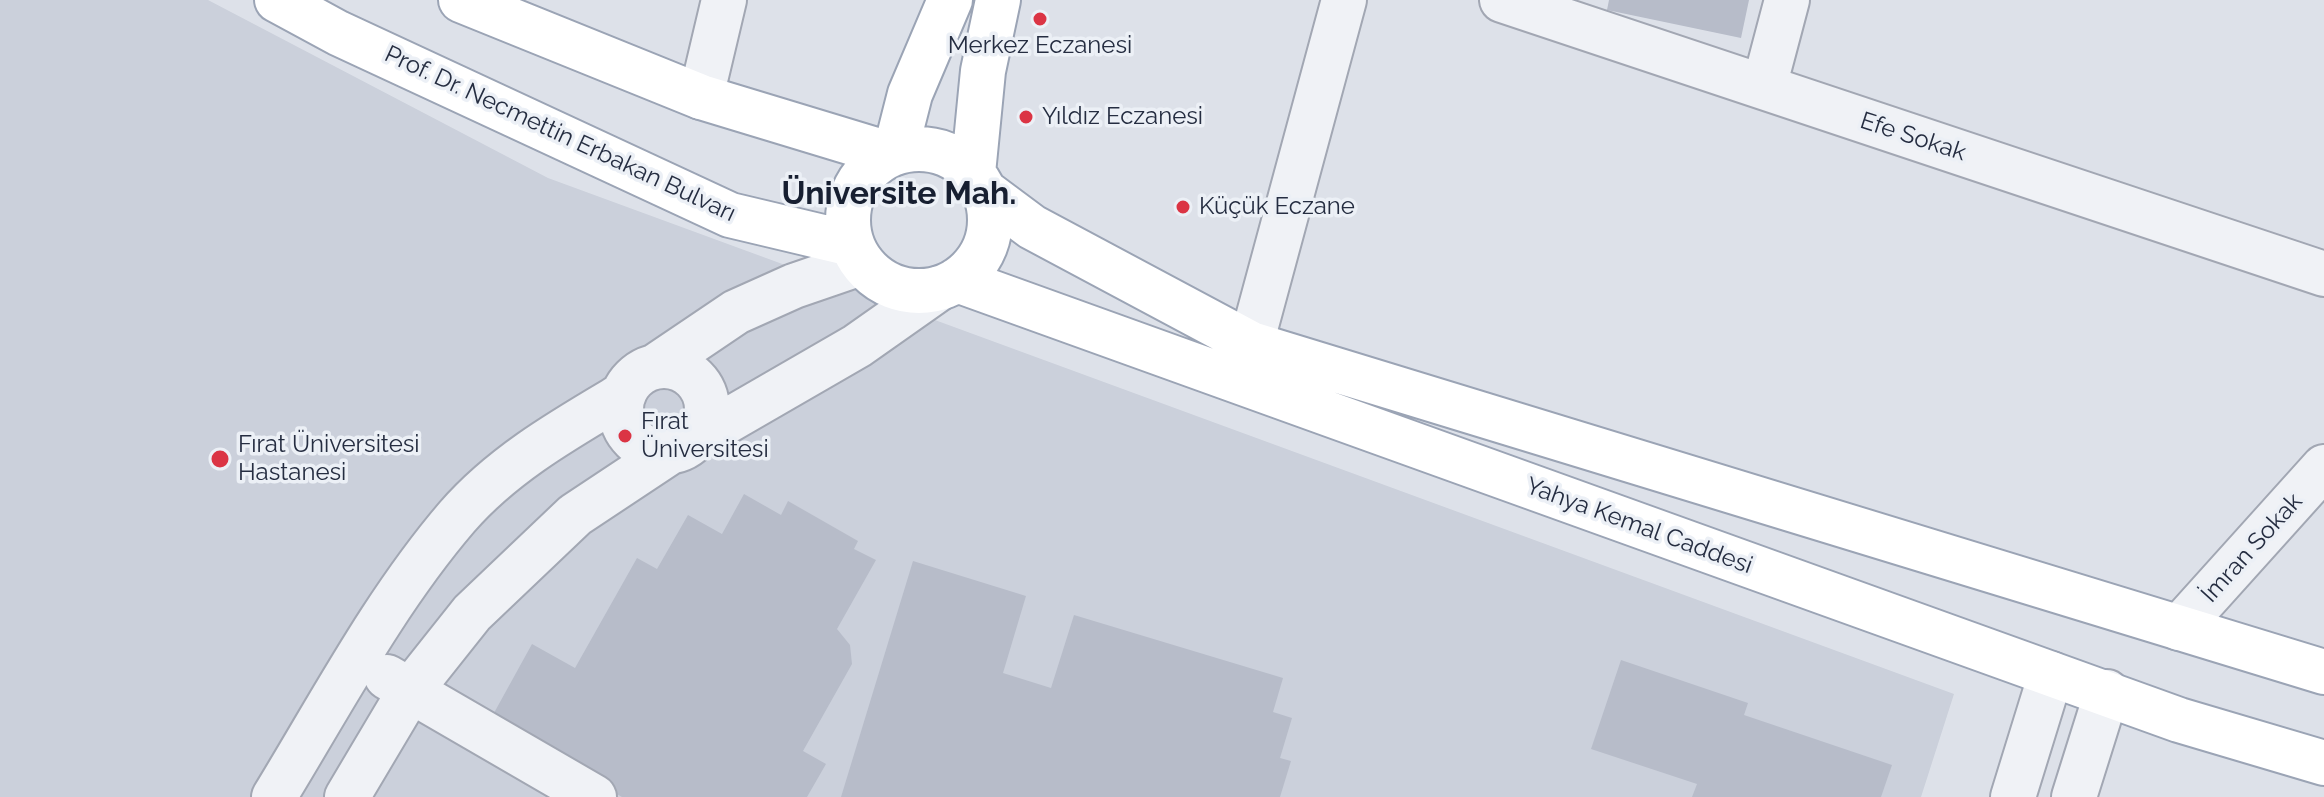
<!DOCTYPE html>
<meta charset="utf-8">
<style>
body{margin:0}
canvas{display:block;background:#dde1e9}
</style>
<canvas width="2324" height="797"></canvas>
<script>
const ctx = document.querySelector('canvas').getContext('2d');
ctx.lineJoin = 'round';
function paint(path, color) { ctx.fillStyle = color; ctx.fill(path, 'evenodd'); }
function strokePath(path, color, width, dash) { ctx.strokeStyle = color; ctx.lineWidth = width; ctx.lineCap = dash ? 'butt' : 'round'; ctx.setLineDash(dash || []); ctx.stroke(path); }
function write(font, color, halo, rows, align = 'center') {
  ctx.font = font + ' Raleway,sans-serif'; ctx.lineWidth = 7; ctx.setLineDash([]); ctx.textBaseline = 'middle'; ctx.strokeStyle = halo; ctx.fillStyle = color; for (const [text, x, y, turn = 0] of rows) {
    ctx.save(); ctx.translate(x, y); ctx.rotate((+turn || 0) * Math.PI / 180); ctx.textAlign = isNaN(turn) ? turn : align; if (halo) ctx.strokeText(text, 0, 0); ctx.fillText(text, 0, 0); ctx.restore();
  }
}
paint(new Path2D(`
 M0,0H208L548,178L1954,694L1921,797H0Z`), '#cbd0db');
paint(new Path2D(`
 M1609,0H1749L1741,38L1607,10Z
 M744,494L781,515L788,501L858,541L854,549L876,560L837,629L850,645L852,664L803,751L826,764L807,797H622L489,722L532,644L575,668L637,558L657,569L688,515L722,534Z
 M913,561L1026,596L1003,673L1051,688L1074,615L1283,678L1273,712L1292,718L1280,758L1291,761L1280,797H841Z
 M1621,660L1748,703L1744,715L1892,765L1881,797H1692L1697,784L1591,749Z`), '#b7bcc9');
const minor = new Path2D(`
 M1502,0L2324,274
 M1764,87L1787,0
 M701,97L724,0
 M1251,344L1344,0
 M656,366L736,312L794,286L861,263
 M621 409a43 43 0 1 1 86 0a43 43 0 1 1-86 0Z
 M696,439L857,346L938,289
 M2179,628L2324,467
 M387,677L594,797
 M274,797C332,702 385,601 457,517C503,464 565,429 624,394
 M347,797L410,691L472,613L575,515L670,452
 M2013,797L2051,674
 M2074,797L2107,692`);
const major = new Path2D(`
 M277,0L338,33L730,215L852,244
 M461,0L701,97L889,154
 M848 220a71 71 0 1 1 142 0a71 71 0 1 1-142 0Z
 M895,153L910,94L950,0
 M973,173L983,71L998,0
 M985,192L1032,227L1251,344L2324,672
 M957,280L2179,720L2324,763`);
strokePath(minor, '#a2a7b3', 48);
strokePath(major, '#9ba4b5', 48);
strokePath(minor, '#f0f2f6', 44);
strokePath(major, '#fff', 44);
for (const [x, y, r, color] of [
 [1040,19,8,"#db3444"],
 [1026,117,8,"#db3444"],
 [1183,207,8,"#db3444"],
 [625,436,8,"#db3444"],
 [220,459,10,"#db3444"]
]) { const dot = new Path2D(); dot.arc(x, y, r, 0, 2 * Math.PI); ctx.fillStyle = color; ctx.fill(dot); strokePath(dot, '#ecf0f6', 3); }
write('24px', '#252d41', '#ecf0f6', [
 ["Merkez Eczanesi",1040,46,"center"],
 ["Yıldız Eczanesi",1042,117],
 ["Küçük Eczane",1199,207],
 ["Fırat",641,422],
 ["Üniversitesi",641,450],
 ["Fırat Üniversitesi",238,445],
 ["Hastanesi",238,473]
], 'left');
write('24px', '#252d41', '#ecf0f6', [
 ["Prof. Dr. Necmettin Erbakan Bulvarı",560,134,25],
 ["Efe Sokak",1913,137,18],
 ["Yahya Kemal Caddesi",1639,526,20],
 ["İmran Sokak",2252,548,-48]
]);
write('bold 32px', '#171f31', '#ecf0f6', [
 ["Üniversite Mah.",899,194]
]);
</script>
